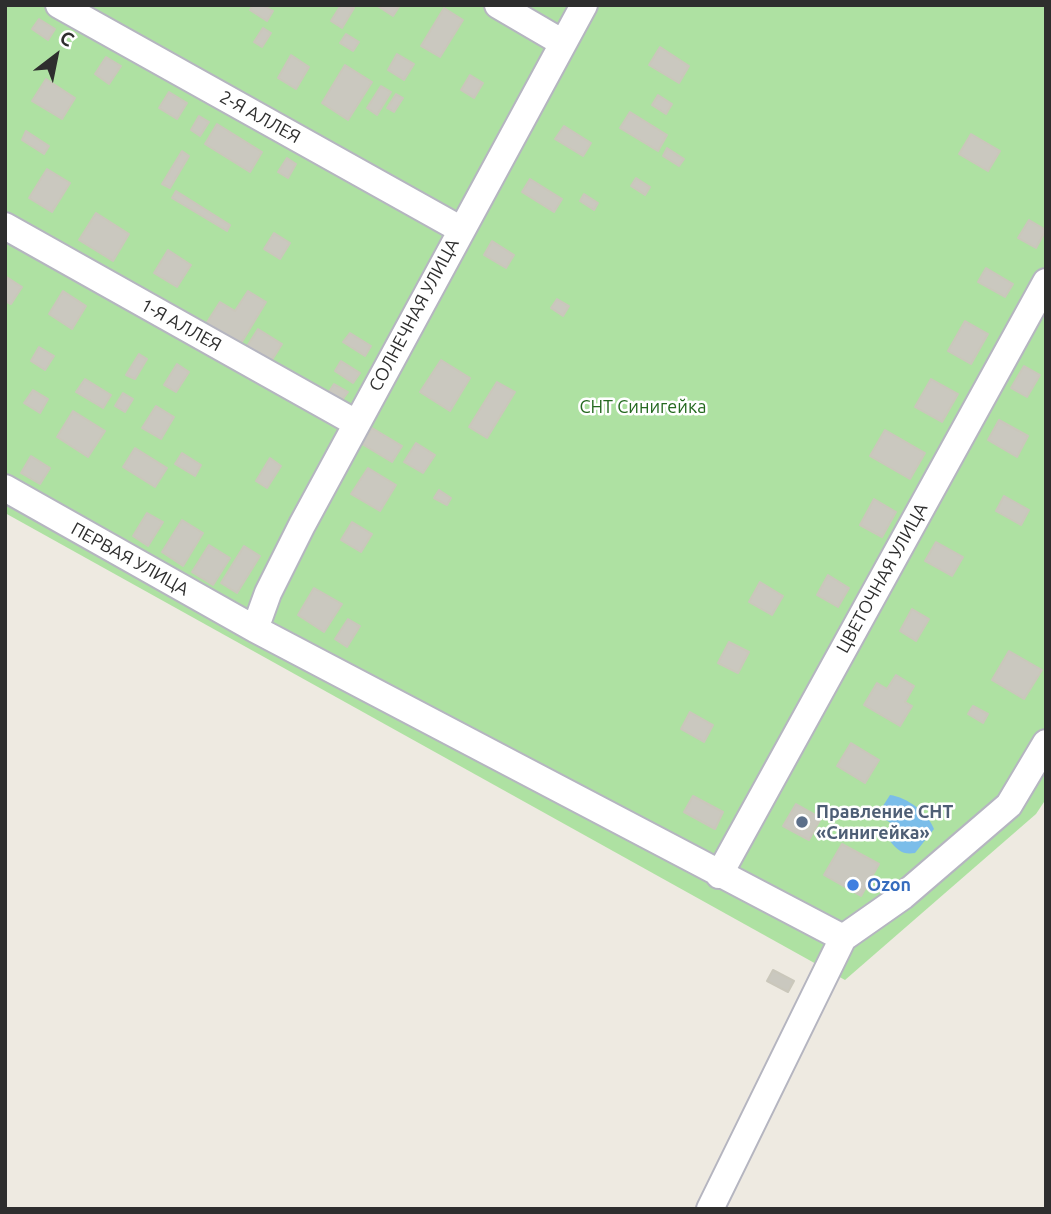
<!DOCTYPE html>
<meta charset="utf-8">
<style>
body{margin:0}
#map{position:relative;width:1051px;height:1214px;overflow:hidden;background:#eeeae1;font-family:Ubuntu,sans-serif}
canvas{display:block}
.frame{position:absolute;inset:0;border:7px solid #2e2e2e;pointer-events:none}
.north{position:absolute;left:21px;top:21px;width:70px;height:70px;-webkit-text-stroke:5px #fff;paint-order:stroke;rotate:32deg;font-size:19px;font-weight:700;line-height:28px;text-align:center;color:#2e2e2e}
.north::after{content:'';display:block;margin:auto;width:24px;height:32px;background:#2e2e2e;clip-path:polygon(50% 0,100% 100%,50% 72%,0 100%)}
</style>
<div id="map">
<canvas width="1051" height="1214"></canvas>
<div class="frame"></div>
<div class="north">С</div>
</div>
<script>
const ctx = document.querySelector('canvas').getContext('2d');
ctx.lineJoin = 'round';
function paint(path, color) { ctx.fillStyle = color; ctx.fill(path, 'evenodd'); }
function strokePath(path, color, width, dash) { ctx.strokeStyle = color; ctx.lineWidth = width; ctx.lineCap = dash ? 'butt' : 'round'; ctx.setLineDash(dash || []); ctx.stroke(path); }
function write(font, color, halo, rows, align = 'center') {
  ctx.font = font + ' Ubuntu,sans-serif'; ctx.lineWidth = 5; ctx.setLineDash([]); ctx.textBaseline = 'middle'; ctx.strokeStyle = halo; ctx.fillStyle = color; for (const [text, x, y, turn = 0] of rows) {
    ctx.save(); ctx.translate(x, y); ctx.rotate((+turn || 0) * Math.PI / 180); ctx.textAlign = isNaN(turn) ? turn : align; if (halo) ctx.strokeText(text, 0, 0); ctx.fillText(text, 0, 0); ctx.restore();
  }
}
paint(new Path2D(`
 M5,5H1046V799L1036,814L845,980L5,513Z`), '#aee1a2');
paint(new Path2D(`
 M890,795C907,797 928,813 934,829L915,853C903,855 898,851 890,841L894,825L886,820L881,809Z`), '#7bbde9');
const building = new Path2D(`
 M253,5H263L273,11L267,21L250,10Z
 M341,5L354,8L342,28L331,21Z
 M376,5H400L393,16Z
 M444,8L463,20L440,57L421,46Z
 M39,19L55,29L48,40L32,29Z
 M263,28L271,33L262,47L254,42Z
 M346,34L359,42L353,51L340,43Z
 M660,47L689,66L679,83L649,65Z
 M397,54L414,64L404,80L388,70Z
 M291,55L309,67L296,89L278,78Z
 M106,57L121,66L109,84L95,74Z
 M345,65L372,82L348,120L322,103Z
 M470,75L483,83L474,98L461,90Z
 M46,79L75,98L62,119L32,101Z
 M381,86L391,92L377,115L367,108Z
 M169,92L187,103L177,119L159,108Z
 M396,94L403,98L394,112L387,108Z
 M658,95L672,104L666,114L652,105Z
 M630,112L667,135L658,151L620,128Z
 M199,116L209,122L200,136L191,130Z
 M217,124L262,152L250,172L205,144Z
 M564,126L591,143L583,156L555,139Z
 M26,131L49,146L44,154L22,140Z
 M971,134L1000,151L988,171L959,154Z
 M667,148L684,159L679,166L663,156Z
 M182,151L189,156L170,188L162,184Z
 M287,158L296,164L288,178L278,172Z
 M47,169L70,183L52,212L29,198Z
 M636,178L650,187L645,195L631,186Z
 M530,179L562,199L554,212L522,192Z
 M176,191L230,225L227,231L172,198Z
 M584,194L598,203L594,210L580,201Z
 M96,213L129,234L113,261L79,240Z
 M1029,220L1046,230L1036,248L1018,238Z
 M274,233L290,243L280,259L264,249Z
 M492,241L514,255L506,268L484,255Z
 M168,250L191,265L177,287L154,273Z
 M986,268L1013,284L1005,297L978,282Z
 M5,276L22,287L11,304L5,301Z
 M63,291L86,306L72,329L49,314Z
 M248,291L266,302L240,345L206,324L220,302L235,311Z
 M557,299L569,306L563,316L551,308Z
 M965,321L988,334L971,364L948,351Z
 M258,329L282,344L270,363L246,348Z
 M350,333L371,346L365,356L343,342Z
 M39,347L54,356L45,370L31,361Z
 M139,354L147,359L135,379L126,375Z
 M441,360L470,378L450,411L420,392Z
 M341,361L360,373L353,383L335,371Z
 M177,364L189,372L176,392L164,385Z
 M1024,366L1040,375L1027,397L1011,388Z
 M85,379L111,395L103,408L76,392Z
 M931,379L958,394L942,422L915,407Z
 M497,382L515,392L487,438L469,427Z
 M334,384L348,392L342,400L329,392Z
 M33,390L48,399L40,413L24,403Z
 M123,393L133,399L125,412L115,406Z
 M156,406L174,417L161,439L142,428Z
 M73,411L105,431L88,457L57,437Z
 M999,420L1028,436L1017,457L988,440Z
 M372,428L402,446L392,462L362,444Z
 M885,430L925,453L910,479L870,456Z
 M416,443L435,455L423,473L404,462Z
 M135,448L167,468L155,487L123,467Z
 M182,453L201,465L195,476L175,464Z
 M31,456L50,468L40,484L21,473Z
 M270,458L281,466L267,488L256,481Z
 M368,468L396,485L380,511L351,494Z
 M439,490L451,498L447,505L434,498Z
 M1004,496L1029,510L1021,525L996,511Z
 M874,499L896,512L882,537L860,525Z
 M147,513L163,522L148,546L133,536Z
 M182,520L203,533L183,566L162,552Z
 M352,522L372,534L361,552L341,540Z
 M936,542L963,557L952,576L925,561Z
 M209,545L230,558L213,585L192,572Z
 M244,546L260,556L237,593L221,583Z
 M828,575L849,588L838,607L817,595Z
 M760,582L783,596L772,615L749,602Z
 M314,588L342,604L324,632L298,615Z
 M912,609L929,619L916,641L900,631Z
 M348,619L360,626L347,647L335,639Z
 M729,642L749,652L738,673L718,663Z
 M1009,651L1042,670L1024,699L992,680Z
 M896,675L914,686L905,702L912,706L900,726L864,705L877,683L887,689Z
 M973,706L988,714L983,723L968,714Z
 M690,712L713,725L704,742L681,729Z
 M851,743L879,760L865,783L837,766Z
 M693,796L723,812L715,829L684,812Z
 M796,804L821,818L809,840L783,826Z
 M842,844L879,864L861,896L824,875Z
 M773,970L794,981L788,992L767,981Z`);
paint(building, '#cac8bf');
strokePath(building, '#cac7bb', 2);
const minor = new Path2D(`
 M59,5L460,229
 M498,5L563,43
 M5,226L356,423
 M5,488L255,629L843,938
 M255,629L268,593L302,525L584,5
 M719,875L1046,282
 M710,1209L843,938L903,896L1009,805L1046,743`);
strokePath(minor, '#b5b5c0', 30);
strokePath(minor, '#fff', 26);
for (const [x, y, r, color] of [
 [802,822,7,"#5c6f8a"],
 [853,885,7,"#3f7fe0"]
]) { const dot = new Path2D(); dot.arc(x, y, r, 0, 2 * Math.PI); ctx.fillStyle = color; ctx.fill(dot); strokePath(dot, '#fff', 2.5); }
write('18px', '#2e2e2e', '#fff', [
 ["2-Я АЛЛЕЯ",260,117,29],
 ["СОЛНЕЧНАЯ УЛИЦА",414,315,-62],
 ["1-Я АЛЛЕЯ",181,325,29],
 ["ПЕРВАЯ УЛИЦА",130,559,29],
 ["ЦВЕТОЧНАЯ УЛИЦА",882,578,-61]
]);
write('18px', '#24691f', '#fff', [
 ["СНТ Синигейка",643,407]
]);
write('bold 18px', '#4e5e75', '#fff', [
 ["Правление СНТ",816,812],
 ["«Синигейка»",816,833]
], 'left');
write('bold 18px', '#366cbe', '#fff', [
 ["Ozon",867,885]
], 'left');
</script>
